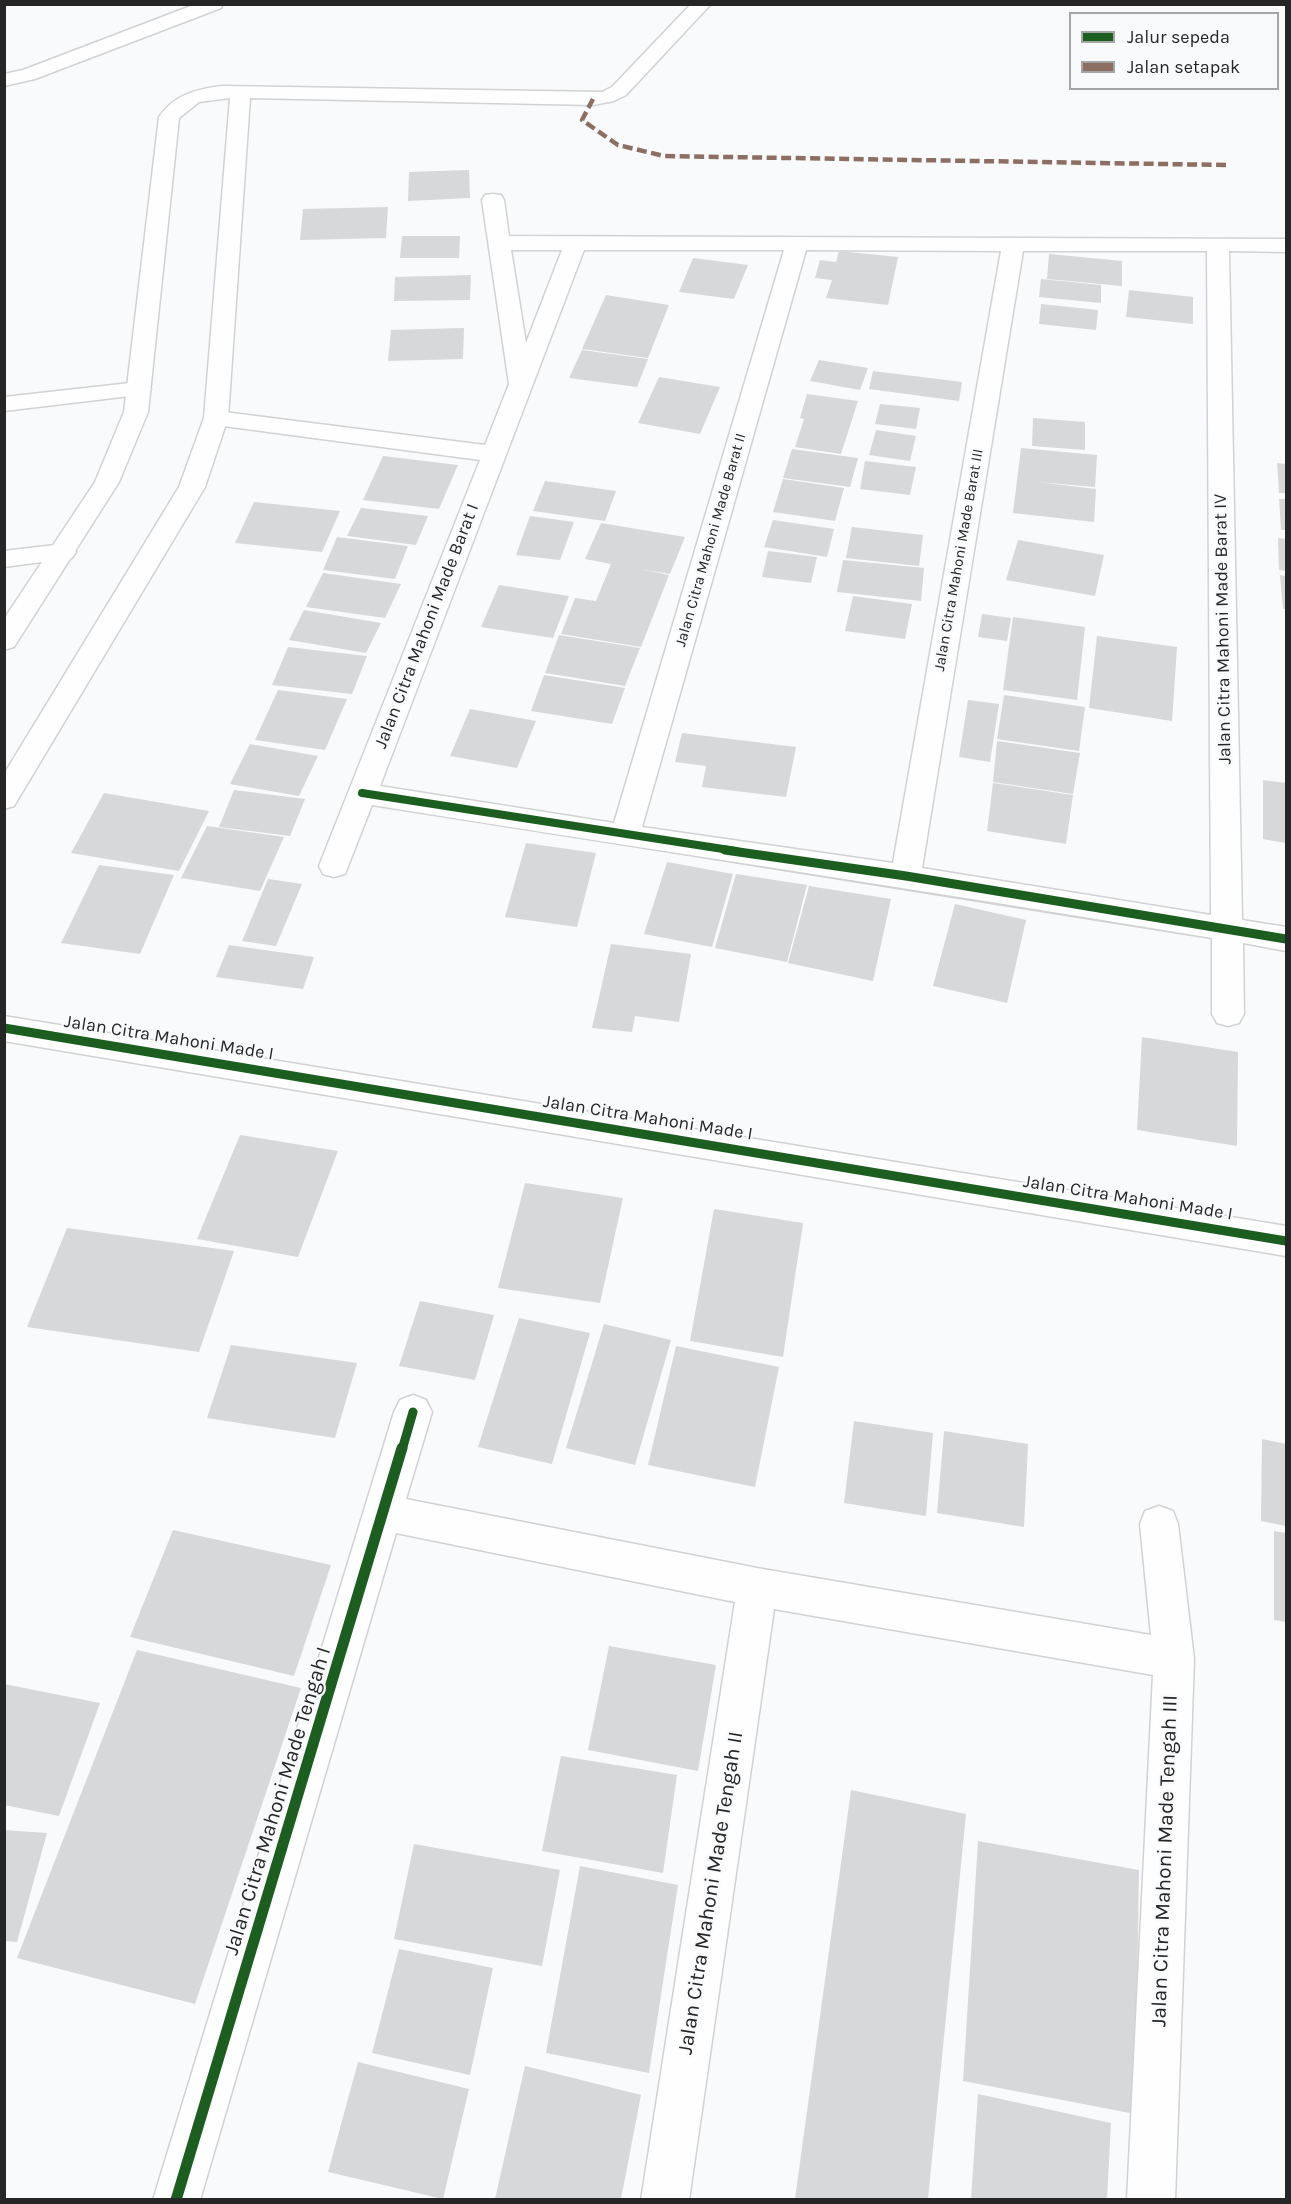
<!DOCTYPE html>
<style>
body{margin:0}
#map{position:relative;width:1291px;height:2204px;overflow:hidden;background:#f9fafb;font-family:Karla,sans-serif}
canvas{display:block}
.frame{position:absolute;inset:0;border:6px solid #262627;pointer-events:none}
.legend{position:absolute;left:1069px;top:12px;width:210px;height:78px;box-sizing:border-box;background:#f8fafc;border:2px solid #a4a5a7;margin:0;padding:8px 10px;list-style:none;font-size:18px;color:#262627}
.legend li{display:flex;align-items:center;gap:12px;height:30px}
.legend b{width:30px;border:2px solid #a4a5a7}
</style>
<div id="map">
<canvas width="1291" height="2204"></canvas>
<div class="frame"></div>
<ul class="legend">
<li><b style="height:8px;background:#1b5e20"></b>Jalur sepeda</li>
<li><b style="height:8px;background:#8d6e63"></b>Jalan setapak</li>
</ul>
</div>
<script>
const ctx = document.querySelector('canvas').getContext('2d');
ctx.lineJoin = 'round';
function paint(path, color) { ctx.fillStyle = color; ctx.fill(path, 'evenodd'); }
function strokePath(path, color, width, dash) { ctx.strokeStyle = color; ctx.lineWidth = width; ctx.lineCap = dash ? 'butt' : 'round'; ctx.setLineDash(dash || []); ctx.stroke(path); }
function write(font, color, halo, rows, align = 'center') {
  ctx.font = font + ' Karla,sans-serif'; ctx.lineWidth = 4.5; ctx.setLineDash([]); ctx.textBaseline = 'middle'; ctx.strokeStyle = halo; ctx.fillStyle = color; for (const [text, x, y, turn = 0] of rows) {
    ctx.save(); ctx.translate(x, y); ctx.rotate((+turn || 0) * Math.PI / 180); ctx.textAlign = isNaN(turn) ? turn : align; if (halo) ctx.strokeText(text, 0, 0); ctx.fillText(text, 0, 0); ctx.restore();
  }
}
paint(new Path2D(`
 M469,170L470,198L408,201L409,172Z
 M388,207L386,238L300,240L303,209Z
 M402,236H460L459,258H400Z
 M839,251L898,257L888,305L826,298L832,280L815,278L820,260L836,262Z
 M1049,254L1122,261V286L1047,279Z
 M693,258L748,265L734,299L679,292Z
 M471,275L470,300L394,301L395,277Z
 M1041,279L1101,285V303L1039,297Z
 M1129,290L1193,297V324L1126,317Z
 M606,295L669,305L648,358L582,349Z
 M1041,304L1098,310L1096,330L1039,324Z
 M464,328L463,359L388,361L391,330Z
 M582,350L648,359L637,387L569,378Z
 M819,360L868,368L860,390L810,381Z
 M873,371L962,382L959,401L869,389Z
 M659,377L720,387L700,434L638,423Z
 M807,394L858,401L841,454L795,447L804,419L800,418Z
 M880,404L920,408L916,429L875,424Z
 M1033,418L1085,422V450L1032,446Z
 M876,430L916,436L910,461L869,455Z
 M1021,448L1097,455L1095,487L1037,482L1096,489L1094,522L1013,513Z
 M792,449L858,458L850,487L783,478Z
 M383,456L458,465L439,509L363,500Z
 M865,461L916,467L910,495L860,489Z
 M1277,463L1286,464V493H1279Z
 M783,479L844,488L835,521L773,512Z
 M545,481L616,491L605,521L533,511Z
 M1279,499H1286V530H1281Z
 M254,502L340,511L322,552L235,543Z
 M361,508L428,516L416,545L347,536Z
 M530,516L574,522L560,560L516,555Z
 M773,520L834,529L827,557L764,547Z
 M601,523L685,537L670,574L641,569L669,575L641,647L561,634L575,598L596,601L611,564L585,559Z
 M852,527L923,535L919,566L846,558Z
 M337,537L408,546L395,579L323,570Z
 M1278,538L1286,539V571L1279,570Z
 M1018,540L1104,555L1095,596L1006,580Z
 M768,551L817,557L811,583L762,577Z
 M843,560L924,568L921,601L837,592Z
 M323,573L401,584L385,618L306,607Z
 M1280,575L1286,576V609H1283Z
 M499,585L569,596L553,638L481,627Z
 M853,596L912,604L905,639L845,631Z
 M304,610L381,623L366,653L289,640Z
 M982,614L1011,618L1007,641L978,637Z
 M1013,617L1085,627L1077,700L1003,690Z
 M559,635L640,648L625,686L545,673Z
 M1097,636L1177,647L1172,721L1089,708Z
 M288,647L367,656L352,694L272,685Z
 M544,675L625,688L612,724L531,711Z
 M278,690L347,699L325,750L255,740Z
 M1004,695L1085,707L1079,751L997,739Z
 M968,700L999,704L990,762L959,757Z
 M470,709L536,721L517,768L450,756Z
 M682,733L796,747L786,797L702,787L706,766L675,762Z
 M997,741L1080,753L1073,794L993,782Z
 M250,744L318,756L299,796L230,784Z
 M1263,780L1286,783V843L1263,839Z
 M993,783L1073,795L1066,844L987,831Z
 M234,790L305,799L290,836L219,827Z
 M104,793L209,811L179,871L71,853Z
 M207,826L284,837L260,891L181,878Z
 M526,843L596,853L577,927L505,917Z
 M667,862L733,874L712,947L644,934Z
 M99,865L174,875L140,954L61,943Z
 M736,874L807,885L787,962L715,948Z
 M268,879L302,884L276,946L242,941Z
 M809,886L891,899L873,981L788,963Z
 M955,904L1026,920L1007,1003L933,986Z
 M611,944L691,954L679,1022L635,1016L632,1032L592,1028Z
 M229,945L314,957L303,989L216,977Z
 M1142,1037L1238,1052L1237,1146L1137,1130Z
 M240,1135L338,1151L298,1257L197,1239Z
 M525,1183L623,1198L600,1303L498,1288Z
 M714,1209L803,1223L783,1357L690,1341Z
 M67,1228L234,1251L199,1352L27,1327Z
 M420,1301L494,1315L475,1380L399,1366Z
 M519,1318L590,1333L552,1464L478,1447Z
 M604,1324L671,1340L635,1465L566,1448Z
 M231,1345L357,1363L335,1438L207,1418Z
 M676,1346L779,1367L755,1487L648,1465Z
 M854,1421L933,1433L926,1516L844,1503Z
 M944,1431L1028,1444L1024,1527L937,1513Z
 M1262,1439L1286,1444V1526L1261,1521Z
 M173,1530L331,1565L294,1676L130,1637Z
 M1274,1531L1286,1533V1622L1274,1620Z
 M609,1646L716,1665L698,1771L588,1750Z
 M137,1650L301,1688L195,2004L17,1958Z
 M4,1684L100,1703L59,1816L4,1805Z
 M561,1756L677,1775L663,1873L542,1851Z
 M851,1790L966,1814L928,2199H795Z
 M4,1830L47,1833L17,1942L4,1941Z
 M978,1841L1139,1870L1135,2114L963,2081Z
 M414,1844L560,1870L542,1966L394,1939Z
 M580,1866L678,1885L649,2073L546,2053Z
 M399,1949L493,1968L470,2075L372,2053Z
 M358,2062L469,2089L443,2199L328,2172Z
 M525,2066L641,2095L621,2199H495Z
 M978,2094L1111,2123L1107,2199H971Z`), '#d7d8d9');
const street = new Path2D(`
 M196,4H223L221,8L35,79L4,86V74L23,70Z
 M493,194L501,195L504,200L509,236L1286,239V252L1229,251L1242,920L1286,927V951L1243,943L1244,1014L1239,1023L1228,1026L1217,1023L1212,1014V938C932,891 652,850 372,805L345,874L334,877L323,874L319,866L480,460L216,425L207,423L204,418L207,413L216,411L485,445L509,384L482,200L485,195ZM511,250H562L526,343ZM584,250H784L614,823L380,786ZM806,250L1001,251L893,863L642,827ZM1023,251H1207L1211,915L922,868Z
 M139,382L147,384L151,389L147,394L4,411V397Z
 M63,544L72,546L76,552L72,558L4,567V551Z
 M4,1016L1286,1226V1256L4,1041Z
 M413,1395L426,1400L432,1412L406,1499L757,1568L1151,1635L1140,1524L1145,1511L1159,1506L1173,1511L1178,1524L1194,1659L1175,2200H1127L1153,1675L774,1609L689,2200H641L735,1602L396,1533L200,2200H153L394,1412L400,1400Z`);
const secondary = new Path2D(`
 M691,4H711L626,95L614,101L593,105L250,98L228,418L205,487L14,806L4,809V774L179,487L204,418L230,98L199,102L179,118L148,412L119,482L14,647L4,650V619L95,482L124,412L159,117C174,95 196,89 222,86L602,92L612,87Z`);
strokePath(street, '#d1d2d3', 3);
strokePath(secondary, '#d1d2d3', 3);
paint(street, '#fefefe');
paint(secondary, '#fefefe');
strokePath(new Path2D(`
 M593,99L582,120L618,145L664,156L1226,165`), '#8d6e63', 4.5, [10, 4.5]);
strokePath(new Path2D(`
 M362,793L736,851`), '#1b5e20', 8);
strokePath(new Path2D(`
 M725,850L906,876L1286,939
 M4,1028L1286,1241
 M402,1450L413,1412`), '#1b5e20', 9);
strokePath(new Path2D(`
 M176,2200L402,1448`), '#1b5e20', 11);
write('15px', '#262627', '#f8fafc', [
 ["Jalan Citra Mahoni Made Barat II",711,540,-74],
 ["Jalan Citra Mahoni Made Barat III",959,560,-80]
]);
write('18px', '#262627', '#f8fafc', [
 ["Jalan Citra Mahoni Made Barat I",427,626,-69],
 ["Jalan Citra Mahoni Made Barat IV",1223,629,-91],
 ["Jalan Citra Mahoni Made I",169,1038,9],
 ["Jalan Citra Mahoni Made I",648,1118,9],
 ["Jalan Citra Mahoni Made I",1128,1198,9]
]);
write('21px', '#262627', '#f8fafc', [
 ["Jalan Citra Mahoni Made Tengah I",278,1801,-73],
 ["Jalan Citra Mahoni Made Tengah III",1165,1861,-88],
 ["Jalan Citra Mahoni Made Tengah II",711,1893,-81]
]);
</script>
